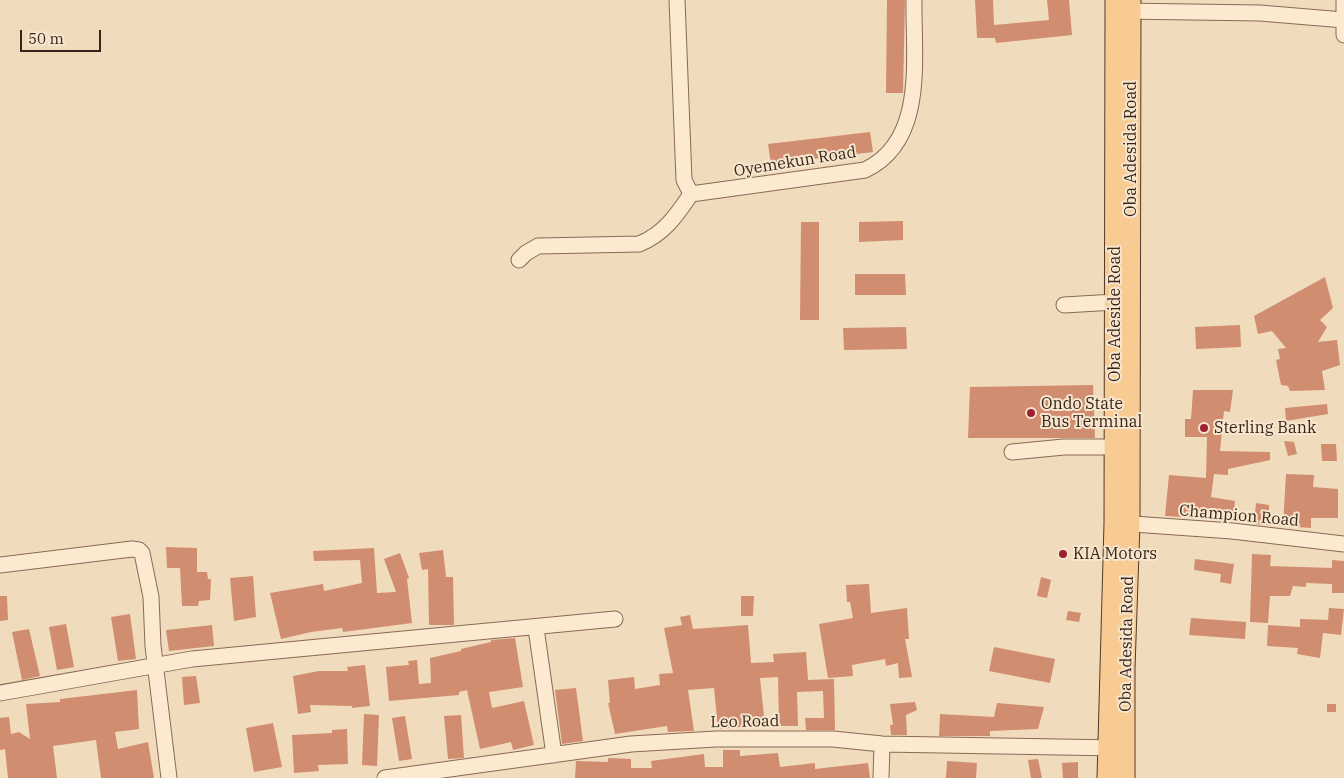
<!DOCTYPE html>
<style>
body{margin:0}
#map{position:relative;width:1344px;height:778px;overflow:hidden;background:#f0dbbd;font-family:"IBM Plex Serif",serif}
canvas{display:block}
.scale{position:absolute;left:20px;top:30px;width:81px;height:22px;box-sizing:border-box;border:2px solid #37251b;border-top:0;padding-left:6px;font-size:15px;line-height:18px;white-space:nowrap;color:#37251b;-webkit-text-stroke:4px #f7e6cd;paint-order:stroke}
</style>
<div id="map">
<canvas width="1344" height="778"></canvas>
<div class="scale">50 m</div>
</div>
<script>
const ctx = document.querySelector('canvas').getContext('2d');
ctx.lineJoin = 'round';
function paint(path, color) { ctx.fillStyle = color; ctx.fill(path, 'evenodd'); }
function strokePath(path, color, width, dash) { ctx.strokeStyle = color; ctx.lineWidth = width; ctx.lineCap = dash ? 'butt' : 'round'; ctx.setLineDash(dash || []); ctx.stroke(path); }
function write(font, color, halo, rows, align = 'center') {
  ctx.font = font + ' "IBM Plex Serif",serif'; ctx.lineWidth = 4; ctx.setLineDash([]); ctx.textBaseline = 'middle'; ctx.strokeStyle = halo; ctx.fillStyle = color; for (const [text, x, y, turn = 0] of rows) {
    ctx.save(); ctx.translate(x, y); ctx.rotate((+turn || 0) * Math.PI / 180); ctx.textAlign = isNaN(turn) ? turn : align; if (halo) ctx.strokeText(text, 0, 0); ctx.fillText(text, 0, 0); ctx.restore();
  }
}
paint(new Path2D(`
 M887,0H905L903,93H886Z
 M975,0H993L994,25L1049,20L1047,0H1069L1072,35L996,43L995,38H977Z
 M870,132L873,152L771,164L768,144Z
 M903,221V240L859,242V222Z
 M801,222H819V320H800Z
 M855,274H905L906,295H855Z
 M1325,277L1333,308L1320,320L1327,327L1318,342L1337,340L1340,365L1322,371L1325,390L1290,391L1288,386L1281,385L1276,360L1280,359L1278,349L1286,348L1272,331L1258,334L1254,316Z
 M1240,325L1241,347L1196,349L1195,327Z
 M906,327L907,349L844,350L843,328Z
 M1093,385L1095,438H968L970,387Z
 M1193,390H1233L1230,412L1224,411L1220,451L1270,452V460L1228,469V475L1214,474L1211,497L1235,501L1234,512L1216,509L1215,519L1165,516L1169,475L1206,478L1207,437H1185V419H1191Z
 M1327,404L1328,414L1286,421L1285,408Z
 M1284,441L1294,442L1297,454L1288,456Z
 M1321,444H1336L1337,461H1322Z
 M1286,474L1314,475L1313,487L1338,489V518H1311V528L1283,526Z
 M1256,503L1269,505V525L1254,524Z
 M166,547L197,548V572H207L208,579H211L210,600L199,601L198,606H182L180,568H167Z
 M374,548L377,593L396,592L384,559L400,553L409,578L407,579L412,623L343,632L342,628L311,632L281,639L270,593L323,584L324,591L362,583L360,560L314,561L313,551Z
 M443,550L446,577H453L454,625H429L428,569L422,570L419,553Z
 M1252,554L1271,555L1270,566L1332,568V560L1344,561V593H1332V584L1306,583V587L1293,586L1290,596H1270L1268,623L1250,622Z
 M1195,559L1234,564L1231,584L1220,582L1221,574L1194,570Z
 M253,576L256,617L234,621L230,578Z
 M1041,577L1051,580L1047,598L1037,596Z
 M869,584L871,613L907,608L909,639H905L912,677L899,678L898,663L886,666L885,659L852,665L853,676L828,678L819,624L853,618L850,602H847L846,585Z
 M0,596H7L8,620L0,621Z
 M741,596H754L753,616H741Z
 M1329,608L1344,609L1341,635L1323,633L1320,658L1297,654L1298,648L1267,646L1268,625L1300,627V619L1328,620Z
 M1068,611L1081,613L1079,622L1066,620Z
 M130,614L136,659L118,661L111,617Z
 M690,615L693,629L748,625L751,663L774,662L773,654L806,652L808,680L834,679L835,730H806L805,718H824L823,691L797,692L798,726H779L778,677L760,678L765,725L718,729L714,688L688,690L694,731L668,732L667,726L615,734L608,703H610L608,680L634,677L635,689L660,685L659,674L673,673L664,628L682,625L680,617Z
 M1191,618L1246,622L1245,639L1189,635Z
 M66,624L74,667L57,670L49,627Z
 M212,625L214,646L169,651L166,630Z
 M29,629L40,676L22,680L12,632Z
 M515,638L523,687L489,692L492,708L524,701L534,745L513,750L511,742L480,749L467,690L459,692V695L389,701L386,667L409,665L408,661L417,660L419,684L431,683L430,658L461,651V649L491,642V640Z
 M994,647L1055,659L1050,683L989,671Z
 M365,665L370,706L352,708V706L310,705L311,712L298,714L293,676L319,671H348L347,667Z
 M196,676L200,703L184,705L182,677Z
 M576,688L583,741L562,744L555,690Z
 M137,690L139,729L115,732L118,749L148,742L154,778H101L96,740L53,746L57,778H8L5,749L0,750V718L9,717L11,734L19,732L30,739L26,704L60,702V699Z
 M915,702L917,710L906,715L907,735H891L890,725H893L890,704Z
 M997,703L1044,707L1038,729L990,731V736H939L940,714L994,717Z
 M1327,704H1336V712H1327Z
 M364,714L379,715L377,766L362,765Z
 M461,715L464,758L448,759L444,716Z
 M405,716L412,759L399,761L392,718Z
 M273,723L282,767L254,772L246,728Z
 M347,729L348,764L318,765L319,771L294,773L292,735L332,733V730Z
 M723,750H740V756L778,753L780,767L815,763V769L868,763L870,778H575L576,761L608,762V758L631,759V768H652L651,761L704,754L705,767H723Z
 M1038,759L1042,778H1031L1028,760Z
 M947,761L977,763L976,778H946Z
 M1078,762V778H1063L1062,763Z`), '#d18d70');
const minor = new Path2D(`
 M677,0L684,180L691,194
 M1344,0V35
 M1121,11L1260,13L1344,20
 M691,194L865,170C927,141 913,57 914,0
 M519,260L526,253L538,246L639,244C664,234 676,216 691,194
 M1064,305L1115,302
 M1012,452L1064,447H1114
 M1119,523L1232,531L1344,544
 M0,565L132,549L139,550L142,553L151,597L153,646L169,778
 M536,628L554,755
 M0,693L192,659L615,619
 M385,778L631,744L716,739H833L882,744L1119,748
 M881,778L882,744`);
const major = new Path2D(`
 M1107,778L1114,523L1115,0
 M1125,778V668L1130,524L1131,0`);
strokePath(minor, '#896a55', 17);
strokePath(major, '#56392a', 21);
strokePath(minor, '#fbe9d0', 15);
strokePath(major, '#f7cb91', 19);
for (const [x, y, r, color] of [
 [1031,413,5,"#9b2131"],
 [1204,428,5,"#9b2131"],
 [1063,554,5,"#9b2131"]
]) { const dot = new Path2D(); dot.arc(x, y, r, 0, 2 * Math.PI); ctx.fillStyle = color; ctx.fill(dot); strokePath(dot, '#f7e6cd', 2); }
write('16px', '#37251b', '#f7e6cd', [
 ["Oba Adesida Road",1131,149,-90],
 ["Oyemekun Road",795,162,-9],
 ["Oba Adeside Road",1115,314,-90],
 ["Champion Road",1239,516,5],
 ["Oba Adesida Road",1127,644,-89],
 ["Leo Road",745,722,-1]
]);
write('16px', '#37251b', '#f7e6cd', [
 ["Ondo State",1041,404],
 ["Bus Terminal",1041,422],
 ["Sterling Bank",1214,428],
 ["KIA Motors",1073,554]
], 'left');
</script>
